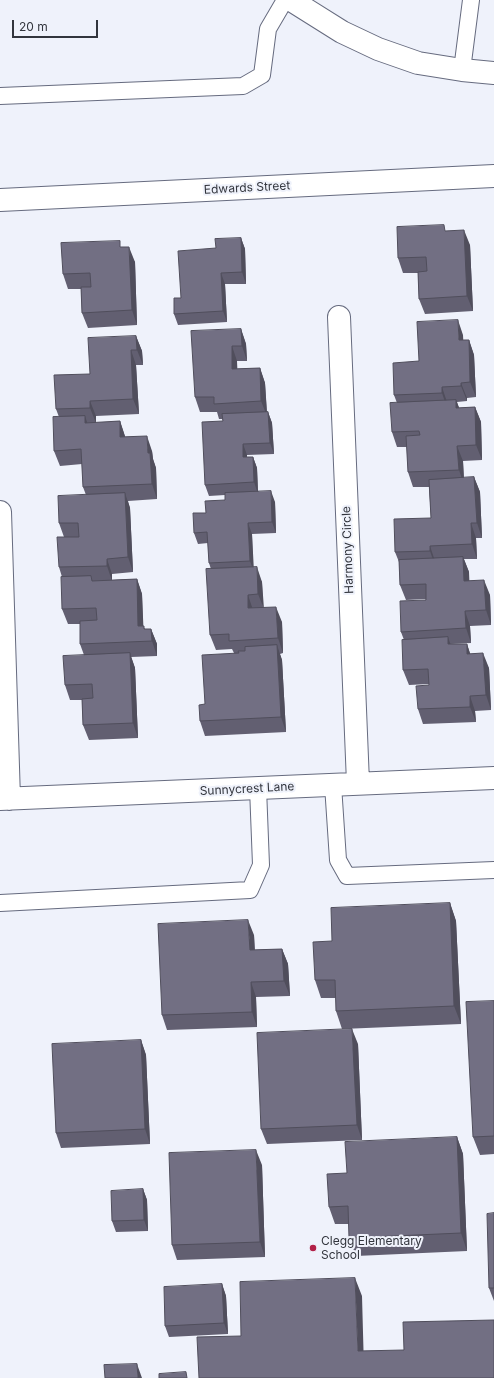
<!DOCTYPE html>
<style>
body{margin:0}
#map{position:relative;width:494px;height:1378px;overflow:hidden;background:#eff2fb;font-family:Inter,sans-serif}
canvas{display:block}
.scale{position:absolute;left:12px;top:20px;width:86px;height:18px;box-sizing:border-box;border:2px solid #32353d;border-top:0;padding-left:5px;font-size:12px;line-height:14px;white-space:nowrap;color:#32353d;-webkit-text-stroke:3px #eff2fb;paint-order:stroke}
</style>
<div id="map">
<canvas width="494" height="1378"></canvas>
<div class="scale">20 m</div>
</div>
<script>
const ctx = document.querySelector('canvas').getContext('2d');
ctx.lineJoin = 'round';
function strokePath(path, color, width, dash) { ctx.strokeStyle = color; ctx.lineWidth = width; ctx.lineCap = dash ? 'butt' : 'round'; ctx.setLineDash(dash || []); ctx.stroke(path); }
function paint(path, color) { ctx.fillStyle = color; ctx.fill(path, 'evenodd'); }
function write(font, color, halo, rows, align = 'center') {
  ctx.font = font + ' Inter,sans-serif'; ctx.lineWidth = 4; ctx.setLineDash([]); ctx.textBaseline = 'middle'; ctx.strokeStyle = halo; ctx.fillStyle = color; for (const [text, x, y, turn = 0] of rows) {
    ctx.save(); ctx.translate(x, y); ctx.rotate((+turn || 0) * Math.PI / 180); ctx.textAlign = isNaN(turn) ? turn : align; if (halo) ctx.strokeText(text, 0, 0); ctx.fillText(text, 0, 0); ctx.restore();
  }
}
const service = new Path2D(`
 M462,70L471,0
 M0,96L243,86L262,75L268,29L285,0
 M333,785L338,860L347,876L494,870
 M0,903L250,890L261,865L258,788`);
const minor = new Path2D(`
 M291,0L342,32L378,49L418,63L462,70L494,73
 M339,317L358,783
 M0,512L9,799
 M0,799L494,778`);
const tertiary = new Path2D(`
 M0,200L494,176`);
strokePath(service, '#666b7f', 18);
strokePath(minor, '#666b7f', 24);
strokePath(tertiary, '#666b7f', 24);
strokePath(service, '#fff', 16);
strokePath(minor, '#fff', 22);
strokePath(tertiary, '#fff', 22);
paint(new Path2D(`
 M446,231L470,245L473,311L425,314L419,299L418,273H403L398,258Z
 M241,238L245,249L246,284H225L227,322L178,325L174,314L181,298L216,248Z
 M122,247L135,262L137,325L88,328L82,313L81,289H68L63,274Z
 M241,329L246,344L247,361H237V369L260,368L265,383L267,412H268L272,423L274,454L247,455V457H253L257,468L258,491L275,502L276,533L252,534L253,567L262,582L263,607L282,622L283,653L280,654L282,660L286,732L205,736L200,721L205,704L234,653L232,649L216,650L210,635L211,569L209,563L208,543L198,544L194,533L206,513L225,500V495L209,496L205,485L223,421L222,419H219L217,412H200L195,397Z
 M463,335V340H469L474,355L476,397L467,398V401L457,402L459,408L475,407L481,422L482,460L463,461L464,478L474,477L480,492L482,538H476L477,559H464L469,572V581L490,595L491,625L470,626L471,643L450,644H467L470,654L489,668L491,710L475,711L476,722L423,724L418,709L429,685V684L409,685L403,670L404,640L401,632L426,599L406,600L400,585L399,562L395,552L431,518L429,487H413L408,472L407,447H397L392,432L397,403L394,395L419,361Z
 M136,336L142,351L143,365H136L139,414L96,416V423L120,421L125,437L152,451L153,459L156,468L157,499L128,501L130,508L133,572L112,574V580L137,579L142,594L143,626L145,629H151L157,644V656L131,657L135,668L138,738L89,740L83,725L82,700H70L65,685L84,655L80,644V624H68L62,609V577L59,567L64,537L59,523L86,495L83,487L82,464L60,466L54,451L59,417L56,409L90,374Z
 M450,903L456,921L461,1024L342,1029L336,1011V998H321L315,980L332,941Z
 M254,935L255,950L282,949L288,964L290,996L256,997L257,1027L167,1030L162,1015Z
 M494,1001V1154L480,1155L473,1137Z
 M141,1040L146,1055L150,1144L61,1148L56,1133Z
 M358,1044L362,1140L267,1144L261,1129Z
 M457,1137L463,1154L467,1251L356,1256L349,1238V1224H335L329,1207Z
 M262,1165L265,1257L177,1260L172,1245Z
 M143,1189L147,1200L148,1231L116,1232L112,1221Z
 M494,1213V1301L489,1288Z
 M222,1284L226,1296L228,1334L169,1337L165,1326Z`), '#625f71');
paint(new Path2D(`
 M464,230L470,245L473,311L467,296Z
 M241,238L245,249L246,284L242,272Z
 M129,247L135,262L137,325L132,310Z
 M221,273L225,284L227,322L223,311Z
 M458,320L463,335L464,355L459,340Z
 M241,329L246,344L247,361L242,346Z
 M136,336L142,351L143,365L137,350Z
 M469,340L474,355L476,397L470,382Z
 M232,346L237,361L238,384L232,369Z
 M131,350L136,365L139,414L133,399Z
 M260,368L265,383L267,416L261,401Z
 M461,383L467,398V401L461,386Z
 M442,387L447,402V408L442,393Z
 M456,400L462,415L456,408Z
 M90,401L96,416V423L90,408Z
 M475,407L481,422L482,460L476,445Z
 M268,412L272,423L274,454L270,443Z
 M85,416L90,431L85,423Z
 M120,421L125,436L126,452L120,437Z
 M147,436L152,451L153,459L156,468L157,499L152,484L148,453Z
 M243,444L247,455V468L243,457Z
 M457,446L463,461L464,485L459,470Z
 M253,457L257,468L258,494L254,482Z
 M474,477L480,492L482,538L477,523Z
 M271,491L275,502L276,533L272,522Z
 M125,493L130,508L133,572L128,557Z
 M248,523L252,534L254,572L250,561Z
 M471,523L476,538L477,559L472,544Z
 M430,546L435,561V566L430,551Z
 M463,557L469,572L470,596L464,581Z
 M107,559L112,574V581L107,566Z
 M257,567L262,582L264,609L258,594Z
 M137,579L142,594L144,641L138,626Z
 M484,580L490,595L491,625L486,610Z
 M248,595L253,610L248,608Z
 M276,607L282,622L283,653L278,638Z
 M465,611L470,626L471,643L466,628Z
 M151,629L157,644V656L152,641Z
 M448,637L453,652L448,644Z
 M467,644L472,659L467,654Z
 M277,645L282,660L286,732L281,717Z
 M130,653L135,668L138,738L133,723Z
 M483,653L489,668L491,710L486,695Z
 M470,696L475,711L476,722L470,707Z
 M450,903L456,921L461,1024L454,1006Z
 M248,920L254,935L255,965L250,950Z
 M282,949L288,964L290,996L284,981Z
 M251,982L256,997L257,1027L252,1012Z
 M352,1029L358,1044L362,1140L357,1125Z
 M141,1040L146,1055L150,1144L145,1129Z
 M457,1137L463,1154L467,1251L461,1233Z
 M256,1150L262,1165L265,1257L260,1242Z
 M143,1189L147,1200L148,1231L144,1220Z
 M355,1278L362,1296L364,1369L358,1351Z
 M222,1284L226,1296L228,1334L224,1323Z
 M137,1364L142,1378H138Z`), '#504e5c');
const building = new Path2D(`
 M444,225L445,231L464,230L467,296L419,299L418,272L427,271L426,257L398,258L397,227Z
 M241,238L242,272L221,273L223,311L174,314V298H181L178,251L216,248L215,239Z
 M120,241V247H129L132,310L82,313L81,287H91L90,273L63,274L61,243Z
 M458,320L459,340H469L470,382L461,383V386L442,387V393L394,395L393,363L419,361L417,322Z
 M241,329L242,346H232V369L260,368L261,401L214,404V397H195L191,331Z
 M136,336L137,350H131L133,399L90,401V408L56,409L54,375L90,374L88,338Z
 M456,400V408L475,407L476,445L457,446L459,470L408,472L406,436L420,435L419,431L392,432L390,403Z
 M268,412L270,443L243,444V457H253L254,482L205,485L202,422L223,421L222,414Z
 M85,416V423L120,421V437L147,436L148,453H150L152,484L83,487L81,449L54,451L53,417Z
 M474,477L477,523H471L472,544L430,546V551L395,552L394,519L431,518L429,480Z
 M271,491L272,522L248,523L250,561L209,563L207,532L194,533L193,513H206L205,501L225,500V493Z
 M125,493L128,557L107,559V566L59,567L57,537H79L78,523H59L58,496Z
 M463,557L464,581L484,580L486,610L465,611L466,628L401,632L400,601L426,600V584L400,585L399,560Z
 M257,567L258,594L248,595V608L276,607L278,638L229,641V634L210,635L206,569Z
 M91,576L92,581L137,579L138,626H144V629H151L152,641L80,644V621L97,620L96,608L62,609L61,577Z
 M448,637V644H467V654L483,653L486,695L470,696V707L418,709L416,686L429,685L428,669L403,670L402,640Z
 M277,645L281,717L200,721L199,705L205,704L202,655L239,653L238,651H245V647Z
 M130,653L133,723L83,725L82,699L93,698L92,684L65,685L63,656Z
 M450,903L454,1006L336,1011L335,980H315L313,942L332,941L331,908Z
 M248,920L250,950L282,949L284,981L251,982L252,1012L162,1015L158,924Z
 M494,1001V1136L473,1137L466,1002Z
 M352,1029L357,1125L261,1129L257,1033Z
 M141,1040L145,1129L56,1133L52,1044Z
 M457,1137L461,1233L349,1238L348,1206L329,1207L327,1174L347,1173L345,1142Z
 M256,1150L260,1242L172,1245L169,1153Z
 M143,1189L144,1220L112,1221L111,1191Z
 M494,1213V1288H489L487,1214Z
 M355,1278L358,1351L404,1350L403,1322L494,1320V1378H199L197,1337L241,1336L240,1282Z
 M222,1284L224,1323L165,1326L164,1287Z
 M137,1364L138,1378H105L104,1365Z
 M186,1372L187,1378H159V1374Z`);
paint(building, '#726f83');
strokePath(building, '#504e5c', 1);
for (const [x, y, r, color] of [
 [313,1248,4,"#b22047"]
]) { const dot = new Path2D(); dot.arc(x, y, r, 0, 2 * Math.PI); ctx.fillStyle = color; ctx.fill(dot); strokePath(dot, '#eff2fb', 1.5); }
write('12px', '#32353d', '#eff2fb', [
 ["Edwards Street",247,188,-3],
 ["Harmony Circle",348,550,-92],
 ["Sunnycrest Lane",247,789,-3]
]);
write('12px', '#32353d', '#eff2fb', [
 ["Clegg Elementary",321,1241],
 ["School",321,1255]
], 'left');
</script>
